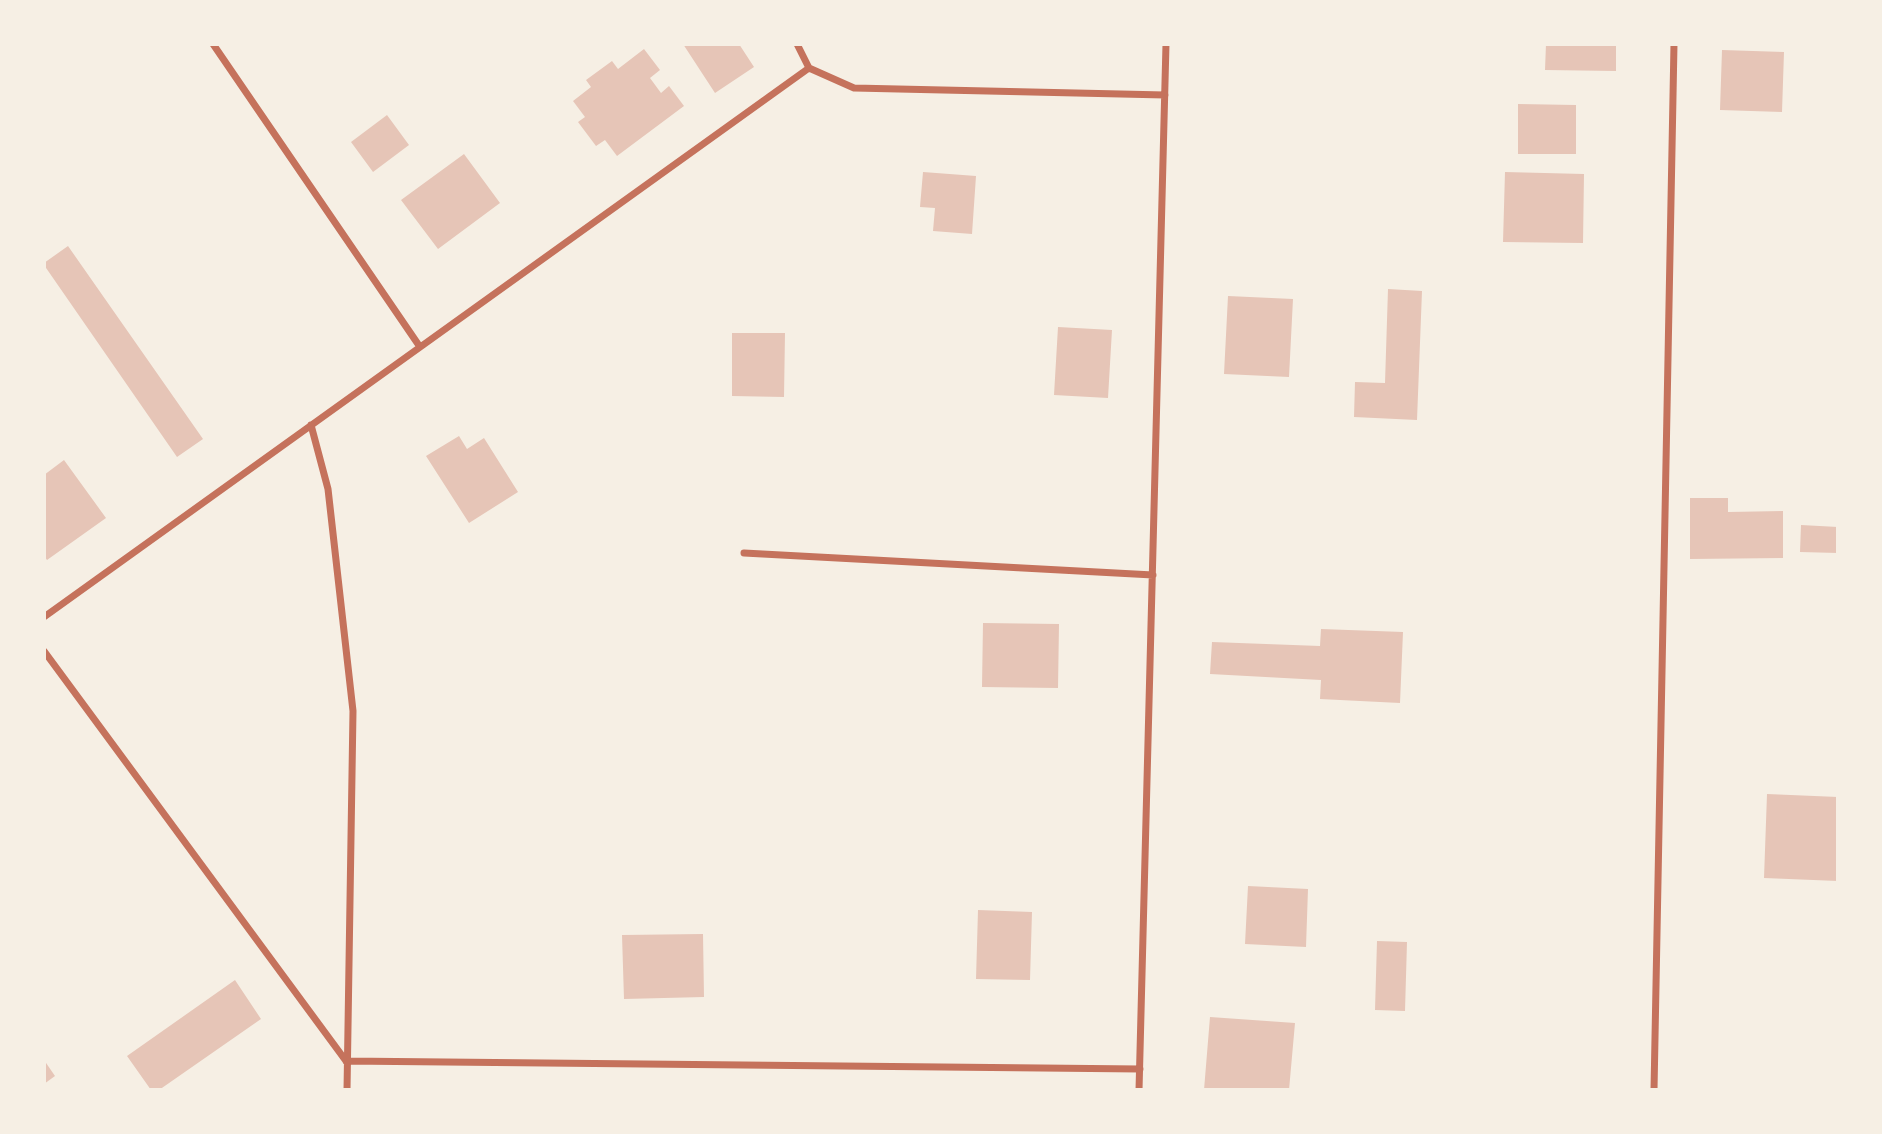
<!DOCTYPE html>
<style>
body{margin:0}
#map{position:relative;width:1882px;height:1134px;overflow:hidden;background:#f6efe4;font-family:"Open Sans",sans-serif}
canvas{display:block}
.frame{position:absolute;inset:0;border:46px solid #f6efe4;pointer-events:none}
</style>
<div id="map">
<canvas width="1882" height="1134"></canvas>
<div class="frame"></div>
</div>
<script>
const ctx = document.querySelector('canvas').getContext('2d');
ctx.lineJoin = 'round';
function paint(path, color) { ctx.fillStyle = color; ctx.fill(path, 'evenodd'); }
function strokePath(path, color, width, dash) { ctx.strokeStyle = color; ctx.lineWidth = width; ctx.lineCap = dash ? 'butt' : 'round'; ctx.setLineDash(dash || []); ctx.stroke(path); }
paint(new Path2D(`
 M683,44H739L754,67L715,93Z
 M1546,44H1616V71L1545,70Z
 M644,49L660,70L650,78L661,93L669,86L684,106L617,156L605,140L596,146L578,122L585,117L573,101L591,87L586,80L612,61L618,69Z
 M1722,50L1784,52L1782,112L1720,110Z
 M1518,104L1576,105V154H1518Z
 M387,115L409,145L373,172L351,142Z
 M464,154L500,203L438,249L401,200Z
 M923,172L976,176L972,234L933,231L935,208L920,207Z
 M1505,172L1584,174L1583,243L1503,242Z
 M68,246L203,439L177,457L44,265V263Z
 M1388,289L1422,291L1417,420L1354,417L1355,382L1385,383Z
 M1228,296L1293,299L1289,377L1224,374Z
 M1058,327L1112,330L1108,398L1054,395Z
 M732,333H785L784,397L732,396Z
 M459,436L467,449L484,438L518,492L469,523L426,456Z
 M64,460L106,518L47,560L44,556V475Z
 M1690,498H1728V512L1783,511V558L1690,559Z
 M1801,525L1838,527V553L1800,552Z
 M983,623L1059,624L1058,688L982,687Z
 M1321,629L1403,632L1400,703L1320,699L1321,680L1210,674L1212,642L1320,646Z
 M1767,794L1838,797V881L1764,878Z
 M1248,886L1308,889L1306,947L1245,944Z
 M978,910L1032,912L1030,980L976,979Z
 M703,934L704,997L624,999L622,935Z
 M1377,941L1407,942L1405,1011L1375,1010Z
 M235,980L261,1019L159,1090H151L127,1056Z
 M1210,1017L1295,1023L1289,1090H1204Z
 M44,1060L55,1076L44,1084Z`), '#e6c5b7');
strokePath(new Path2D(`
 M213,44L420,347
 M797,44L809,68L854,88L1165,95
 M311,425L328,489L353,711L347,1090
 M744,553L1153,575
 M44,617L809,68
 M44,651L346,1061
 M346,1061L1140,1069
 M1139,1090L1166,44
 M1654,1090L1674,44`), '#c5725c', 7);
</script>
